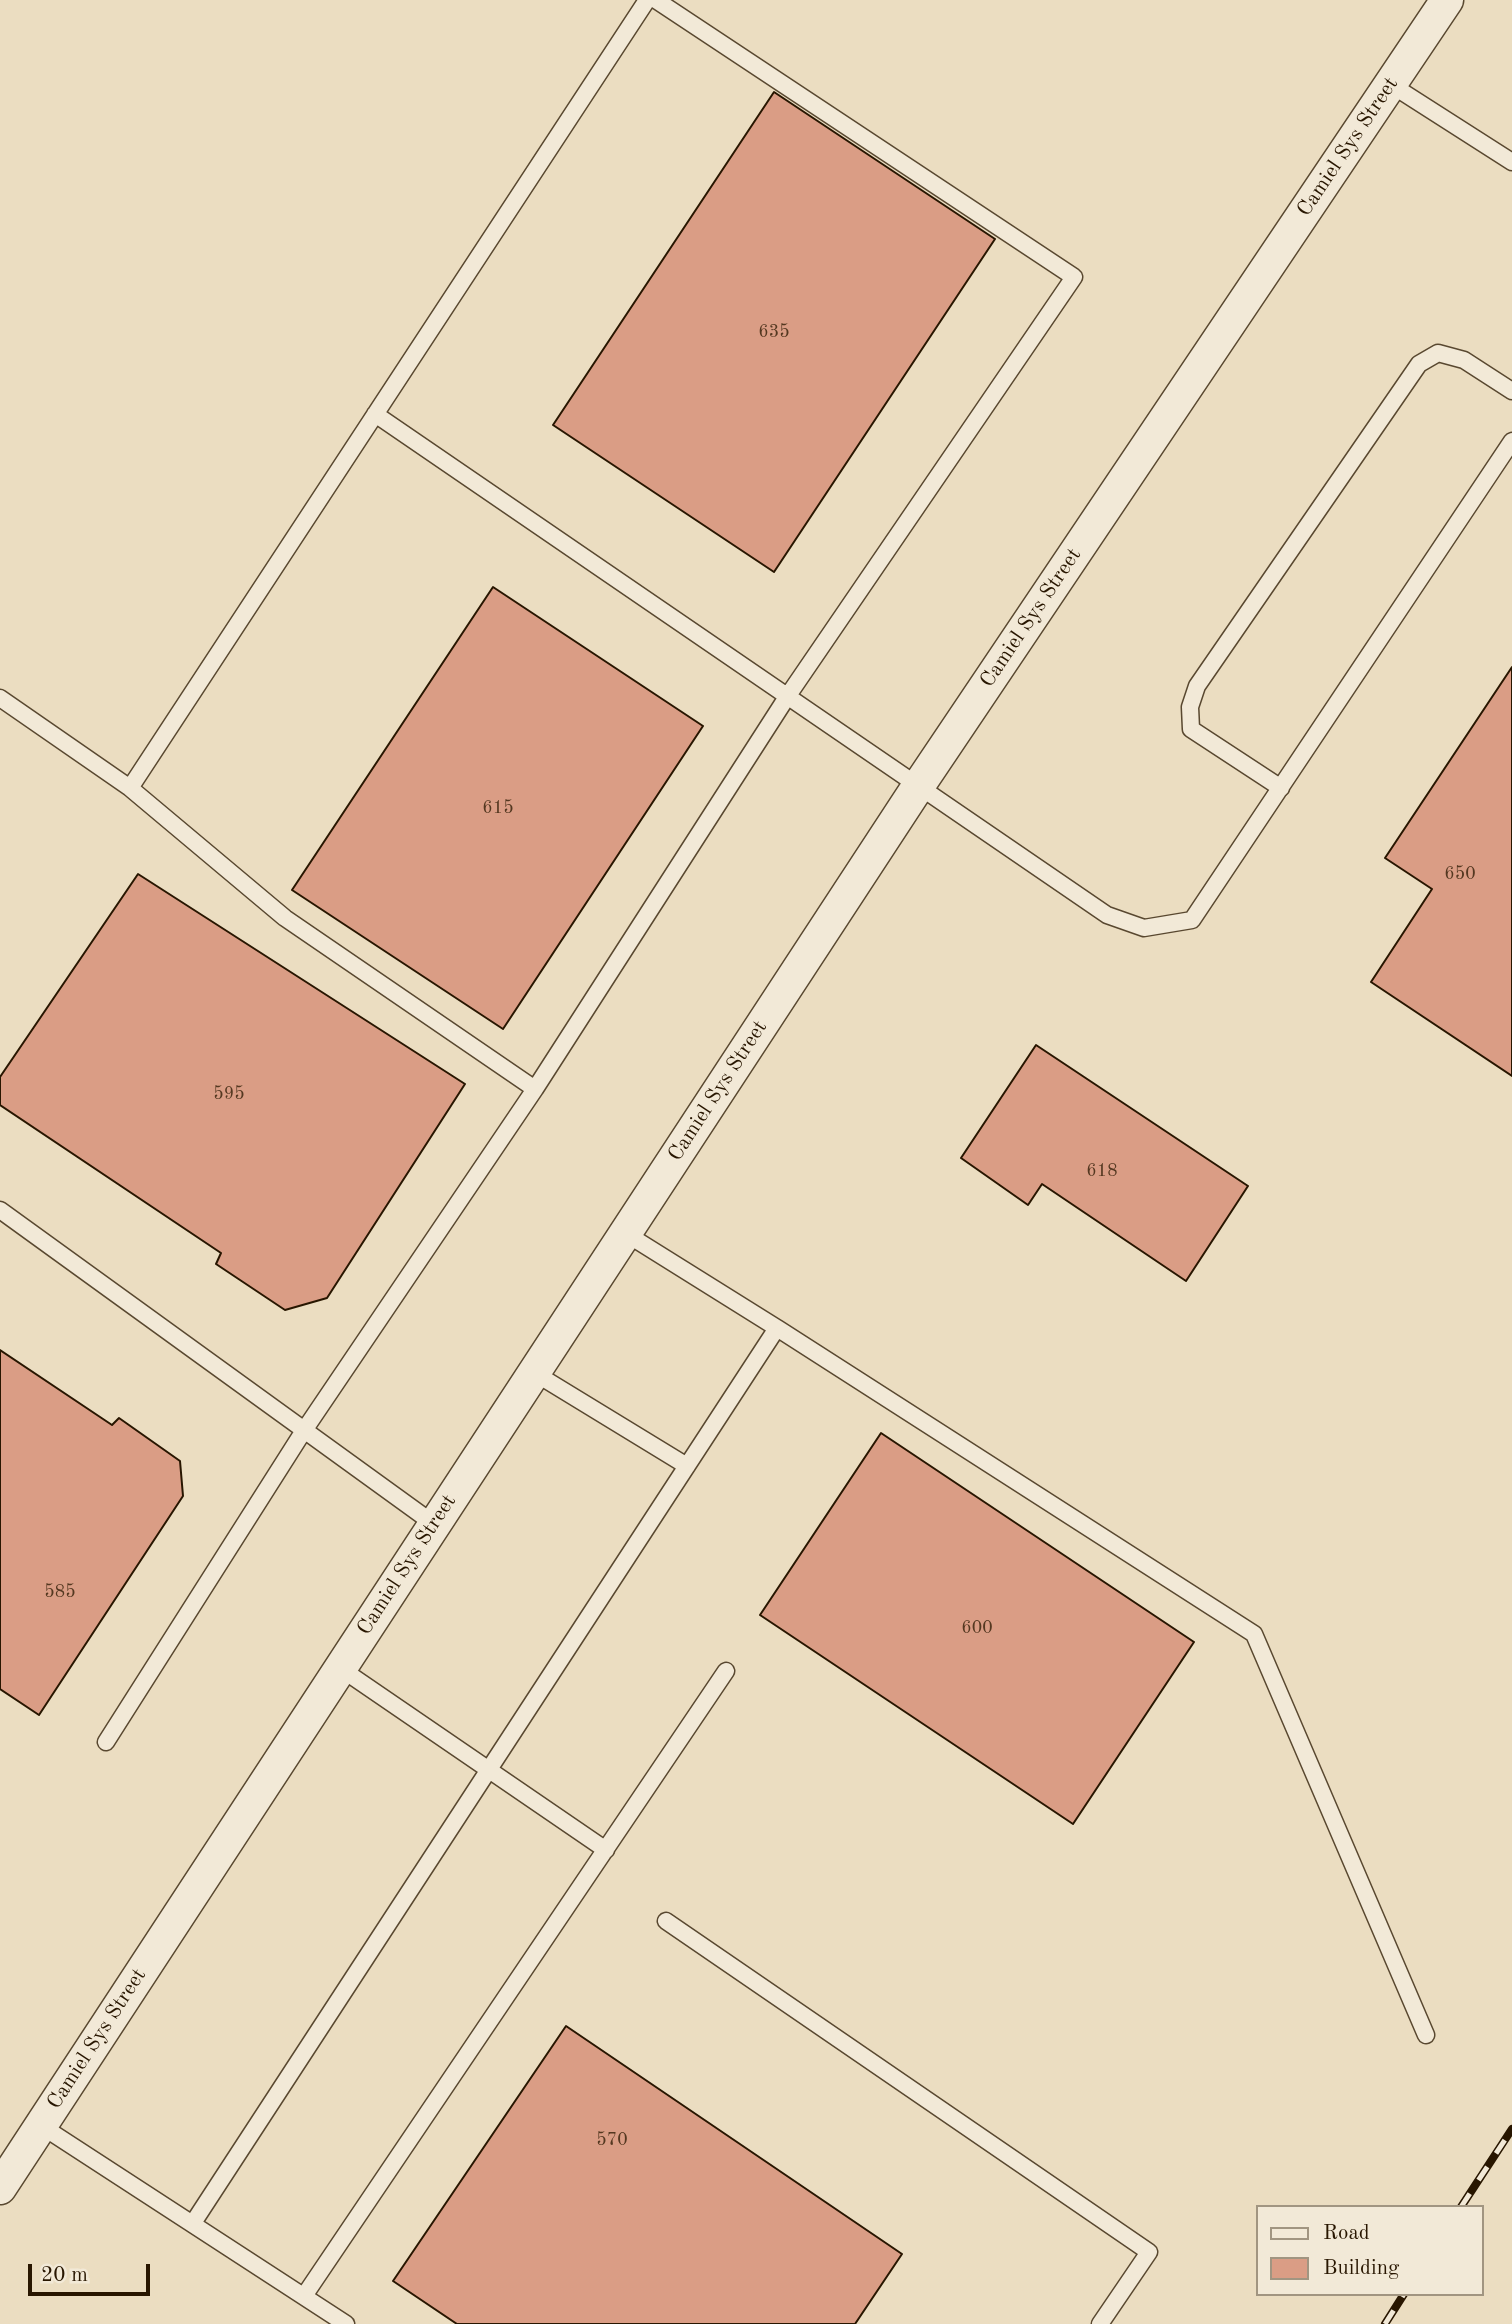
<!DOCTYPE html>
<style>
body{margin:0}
#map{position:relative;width:1512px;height:2324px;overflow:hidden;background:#ebddc1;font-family:"Old Standard TT",serif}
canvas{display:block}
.legend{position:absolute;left:1256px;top:2205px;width:228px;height:91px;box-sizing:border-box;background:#f2e9d7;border:2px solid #a19581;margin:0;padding:9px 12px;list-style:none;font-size:21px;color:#281600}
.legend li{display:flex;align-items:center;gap:14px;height:35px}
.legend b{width:35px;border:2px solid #a19581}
.scale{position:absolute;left:28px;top:2264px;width:122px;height:32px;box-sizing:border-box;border:4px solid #281600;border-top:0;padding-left:9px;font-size:21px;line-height:24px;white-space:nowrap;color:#281600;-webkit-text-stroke:5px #f2e9d7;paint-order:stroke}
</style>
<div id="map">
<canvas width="1512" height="2324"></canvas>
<ul class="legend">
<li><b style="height:9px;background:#f2e9d7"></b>Road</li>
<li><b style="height:19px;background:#da9d85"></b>Building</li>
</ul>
<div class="scale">20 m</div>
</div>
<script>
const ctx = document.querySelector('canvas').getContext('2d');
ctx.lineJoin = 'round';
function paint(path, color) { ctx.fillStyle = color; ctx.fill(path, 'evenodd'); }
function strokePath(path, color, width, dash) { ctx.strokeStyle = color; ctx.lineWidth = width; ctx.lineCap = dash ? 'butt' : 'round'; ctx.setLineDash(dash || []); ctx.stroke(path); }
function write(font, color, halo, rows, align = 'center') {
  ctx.font = font + ' "Old Standard TT",serif'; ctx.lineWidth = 7; ctx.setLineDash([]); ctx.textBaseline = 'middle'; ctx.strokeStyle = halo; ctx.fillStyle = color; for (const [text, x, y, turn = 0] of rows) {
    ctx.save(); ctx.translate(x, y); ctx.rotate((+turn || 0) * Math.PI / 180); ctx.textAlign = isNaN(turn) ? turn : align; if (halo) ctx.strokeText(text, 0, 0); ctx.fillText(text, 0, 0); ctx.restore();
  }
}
const building = new Path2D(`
 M774,92L995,239L774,572L553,425Z
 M493,587L703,726L503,1029L292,890Z
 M1512,667V1076L1371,982L1432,889L1385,858Z
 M138,874L465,1084L327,1298L285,1310L216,1264L221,1253L0,1105V1077Z
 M1036,1045L1248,1186L1186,1281L1042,1184L1028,1205L961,1158Z
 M0,1350L112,1425L119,1418L180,1461L183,1496L39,1715L0,1689Z
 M881,1433L1194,1642L1073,1824L760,1615Z
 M566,2026L902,2254L855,2324H457L393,2281Z`);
paint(building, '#da9d85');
strokePath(building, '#281600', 2);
const lane = new Path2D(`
 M1390,84L1512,162
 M375,414L1107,915L1144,928L1192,920L1512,441
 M0,698L130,788L285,918L535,1089L787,697L1074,277L656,0
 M130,788L647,0
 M1281,788L1191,729L1190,707L1197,686L1419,364L1438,353L1464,360L1512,391
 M0,1210L434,1524
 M625,1233L777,1328
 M533,1372L687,1466
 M340,1668L606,1850
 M106,1742L303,1432L535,1089
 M666,1921L1149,2252L1100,2324
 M40,2125L346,2324
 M193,2223L777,1328L1254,1634L1426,2035
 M304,2296L726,1671`);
const street = new Path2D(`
 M0,2188L917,788L1447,0`);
strokePath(lane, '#594830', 19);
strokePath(street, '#594830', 35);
strokePath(lane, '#f2e9d7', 16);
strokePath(street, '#f2e9d7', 32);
const rail = new Path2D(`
 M1461,2207L1512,2129
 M1385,2324L1404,2294`);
strokePath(rail, '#281600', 8);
strokePath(rail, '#f2e9d7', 5, [16]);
write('18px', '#543821', null, [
 ["635",774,332],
 ["615",498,808],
 ["650",1460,874],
 ["595",229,1094],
 ["618",1102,1171],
 ["585",60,1592],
 ["600",977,1628],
 ["570",612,2140]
]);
write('21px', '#281600', '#f2e9d7', [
 ["Camiel Sys Street",1348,147,-56],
 ["Camiel Sys Street",1031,618,-56],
 ["Camiel Sys Street",718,1091,-57],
 ["Camiel Sys Street",407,1565,-57],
 ["Camiel Sys Street",97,2039,-57]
]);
</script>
